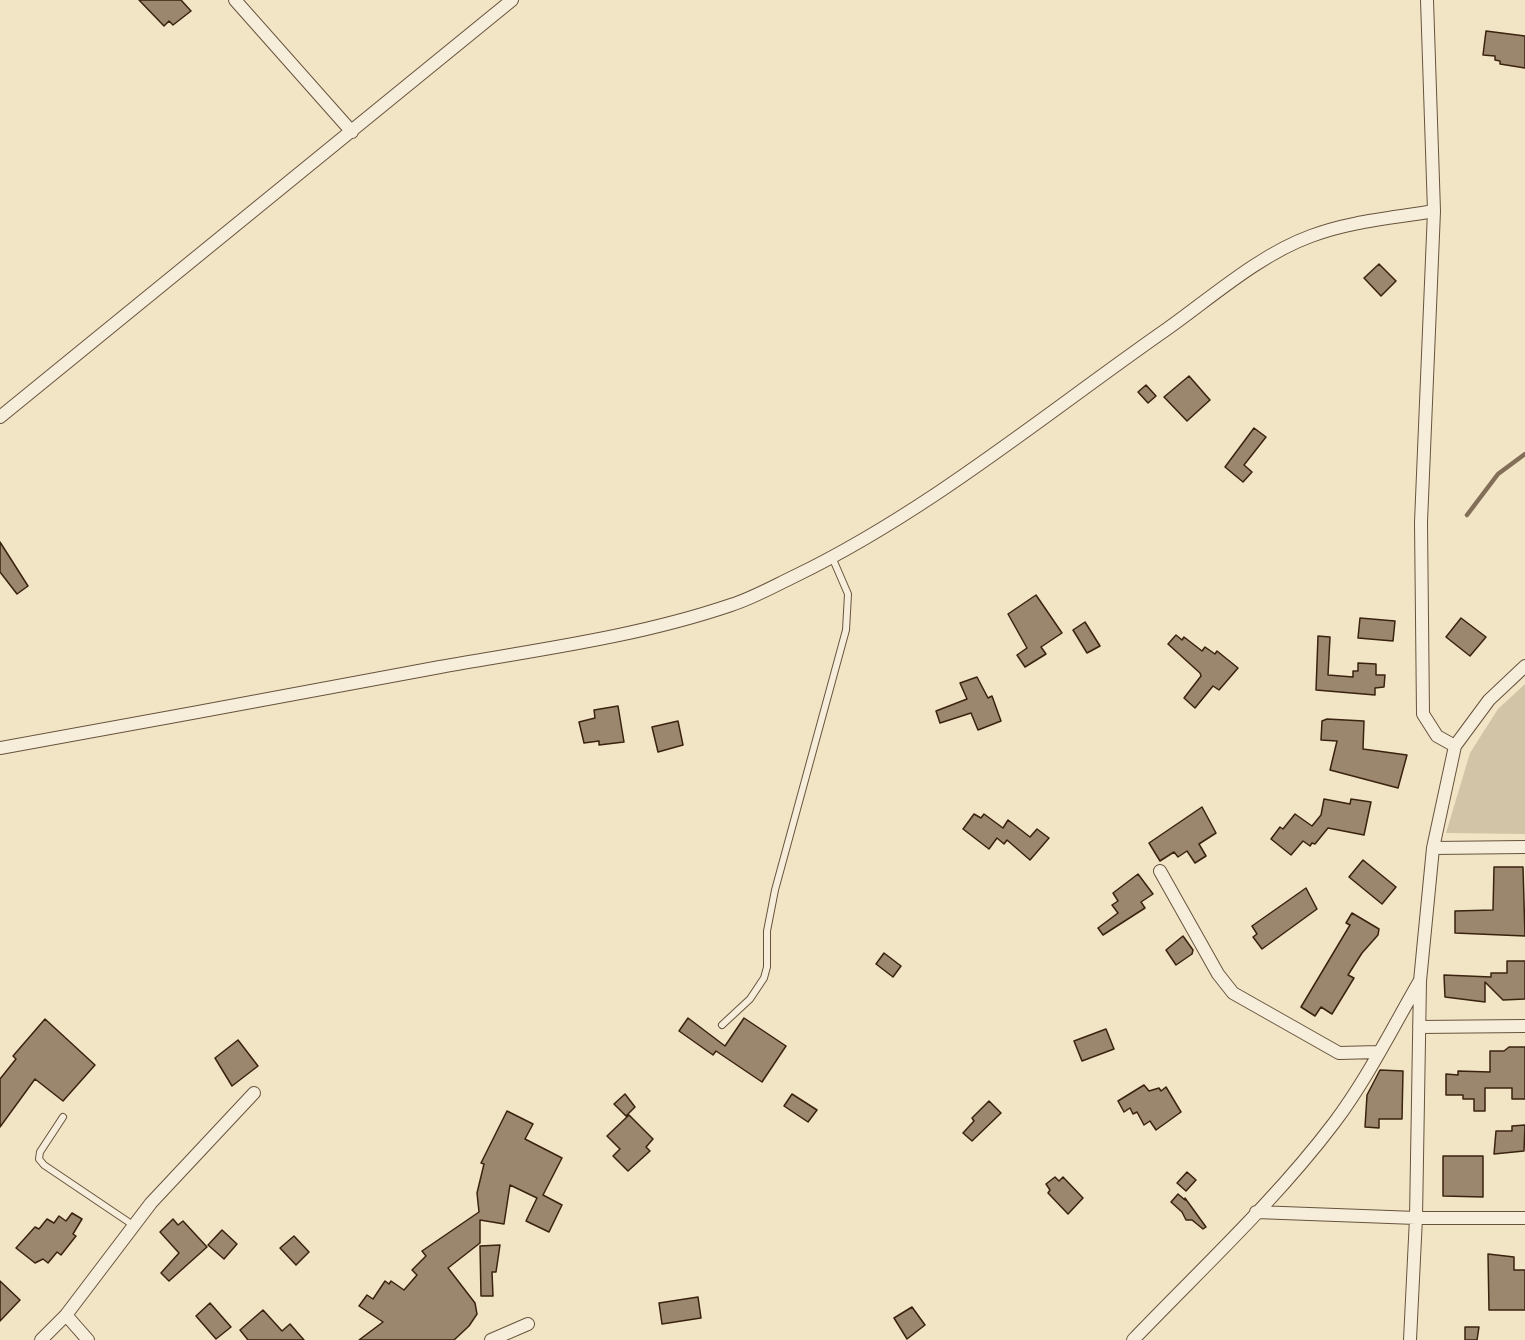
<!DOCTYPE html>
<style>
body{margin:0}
canvas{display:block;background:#f1e5c6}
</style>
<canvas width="1525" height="1340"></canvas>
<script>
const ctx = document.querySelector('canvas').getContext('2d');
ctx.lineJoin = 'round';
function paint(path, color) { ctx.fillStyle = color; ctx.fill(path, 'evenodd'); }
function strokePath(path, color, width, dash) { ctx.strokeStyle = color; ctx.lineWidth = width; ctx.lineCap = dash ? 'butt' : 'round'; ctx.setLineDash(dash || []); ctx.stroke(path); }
paint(new Path2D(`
 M1525,684V834L1446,833L1470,753L1498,709Z`), '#d2c4a7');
strokePath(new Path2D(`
 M1467,515L1498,474L1525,454`), '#836f58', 4.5);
const building = new Path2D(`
 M139,0H181L191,11L173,25L169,21L164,26Z
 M1486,31L1525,36V68L1500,64V61L1495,60V56L1483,55Z
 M1379,264L1396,281L1381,296L1364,278Z
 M1189,376L1210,400L1187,421L1164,397Z
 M1146,385L1156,396L1148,403L1138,392Z
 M1254,428L1266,437L1244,465L1252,472L1243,482L1225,467Z
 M0,542L28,586L17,594L0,572Z
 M1036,595L1062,633L1041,647L1046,654L1025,667L1017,655L1027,648L1008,614Z
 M1360,618L1395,621L1393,641L1358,638Z
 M1461,618L1486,637L1470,656L1446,637Z
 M1085,622L1100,646L1087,653L1073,630Z
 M1176,635L1182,640L1184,637L1202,651L1205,647L1215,654L1217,651L1238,668L1219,690L1213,686L1195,708L1184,698L1201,676L1200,673L1168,644Z
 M1318,636L1330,637L1328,675L1353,677V671H1358V663L1376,664V675H1385L1384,687L1375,688V695L1316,690Z
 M977,677L988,698L992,696L1001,721L978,730L971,713L940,723L936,711L967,699L960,683Z
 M618,706L624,742L599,745V741L584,743L579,722L595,718L594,710Z
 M1327,719L1364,721L1363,749L1407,755L1398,788L1330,770L1337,741L1321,740L1322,721Z
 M678,721L683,745L658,752L652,727Z
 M1324,799L1350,804L1351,799L1371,802L1364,835L1328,828L1315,844L1312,843L1310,846L1303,841L1291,855L1271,839L1280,827L1283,829L1295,814L1312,826L1321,815Z
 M1202,807L1216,833L1199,844L1206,856L1195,863L1187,851L1178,857L1174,852L1160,861L1149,843Z
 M974,814L981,818L984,814L1003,828L1008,820L1030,837L1037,829L1049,838L1030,860L1007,840L1004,844L997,838L989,849L963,829Z
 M1363,860L1396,887L1382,904L1349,877Z
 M1494,867H1523L1525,936L1455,933V911L1493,910Z
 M1138,874L1153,894L1141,902L1145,908L1103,935L1098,928L1118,913L1112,905L1118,901L1113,893Z
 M1306,888L1317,909L1262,949L1253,937L1257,934L1252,926Z
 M1352,913L1379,929L1378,935L1362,953L1348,975L1354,978L1332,1014L1321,1007L1315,1016L1301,1007L1350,925L1346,923Z
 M1183,936L1193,950L1192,954L1176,965L1166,950Z
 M884,953L901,966L893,977L876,964Z
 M1507,961H1525V999L1503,1000L1485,982V1002L1445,997L1444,975L1491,977V973H1507Z
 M688,1018L725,1046L744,1018L786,1046L762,1082L716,1051L713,1055L679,1031Z
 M45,1019L95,1065L63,1101L35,1079L0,1127V1079L16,1059L13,1056Z
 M1106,1029L1114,1049L1082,1061L1074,1041Z
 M238,1040L258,1066L232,1086L215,1058Z
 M1509,1047H1525V1099H1512V1088H1485V1111H1474V1099H1463V1095H1446V1074L1458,1075V1071L1490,1072V1051H1504Z
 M1380,1070L1403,1071L1402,1119H1379V1128L1365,1127L1367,1095Z
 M1144,1085L1149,1091L1159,1088L1161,1091L1166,1087L1181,1112L1156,1130L1150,1121L1144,1125L1137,1112L1133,1114L1130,1108L1124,1112L1118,1101Z
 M625,1094L635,1107L626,1116L614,1104Z
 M792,1094L817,1110L808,1122L784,1106Z
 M989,1101L1001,1113L972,1141L963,1133L974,1121L972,1118Z
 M507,1111L533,1124L525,1139L562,1158L543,1195L562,1205L549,1232L526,1221L537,1198L510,1185L504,1224L480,1220V1243L448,1268L475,1303L477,1314L469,1326L454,1340H359L383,1322L359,1306L367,1295L373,1299L385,1281L389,1284L391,1281L404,1290L417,1275L412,1270L426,1256L422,1251L479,1212L477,1193L484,1164L481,1163Z
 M629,1115L653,1139L646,1147L650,1151L628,1171L613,1156L620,1149L607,1136Z
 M1525,1125L1524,1151L1494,1154L1496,1131H1512V1126Z
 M1443,1156H1483V1197L1443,1196Z
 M1187,1172L1196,1180L1186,1191L1177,1183Z
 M1055,1177L1059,1181L1063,1177L1083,1198L1068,1214L1048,1193L1050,1190L1046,1184Z
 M1178,1194L1185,1200V1198L1206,1227L1203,1229L1192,1220H1186L1182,1212L1171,1202Z
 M72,1213L82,1219L73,1234L76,1236L61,1255L57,1252L48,1263L43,1259L35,1263L16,1248L35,1227L39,1229L47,1219L54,1223L59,1216L66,1221Z
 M173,1219L178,1225L183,1221L207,1247L169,1281L161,1273L179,1253L160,1232Z
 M222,1230L237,1244L224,1259L208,1245Z
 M294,1236L309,1252L296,1265L280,1248Z
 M500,1245L496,1272H492L493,1296H481L480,1246Z
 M1488,1254L1514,1257V1270H1525V1310H1489Z
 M0,1281L20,1300L0,1321Z
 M698,1297L701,1318L662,1324L659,1303Z
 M210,1303L231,1327L216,1339L196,1316Z
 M912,1307L925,1325L907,1339L894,1318Z
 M263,1310L282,1331L290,1324L304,1340H248L240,1330Z
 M1465,1327H1479L1477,1340H1465Z`);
paint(building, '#9a876e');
strokePath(building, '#3b220f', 1.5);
const service = new Path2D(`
 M722,1025L750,999L764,978L767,967V931L775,890L846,630L848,594L832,557
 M63,1117L40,1152L39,1159L44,1165L133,1225`);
const minor = new Path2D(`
 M235,0L352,132
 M1427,0L1434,211L1421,522L1423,714L1437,736L1455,746
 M0,417L512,0
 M0,748C147,722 293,694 440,667C536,650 637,637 731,605C753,598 774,586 795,576C929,511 1045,414 1167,329C1212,297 1259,255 1311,236C1350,221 1394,218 1434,211
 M1433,848L1525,847
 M1160,871L1218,974L1233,993L1339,1053L1378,1052
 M1419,1027L1525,1026
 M1256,1212L1416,1218H1525
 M66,1315L88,1340
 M41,1340L66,1315L151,1203L254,1093
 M491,1340L528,1324
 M1133,1340C1201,1269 1275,1201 1334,1123C1367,1079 1392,1029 1419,982
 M1410,1340L1416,1218L1420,981L1433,848L1455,746L1489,700L1525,666`);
strokePath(service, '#68533d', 8);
strokePath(minor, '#68533d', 14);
strokePath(service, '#f6eeda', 6);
strokePath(minor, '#f6eeda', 12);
</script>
